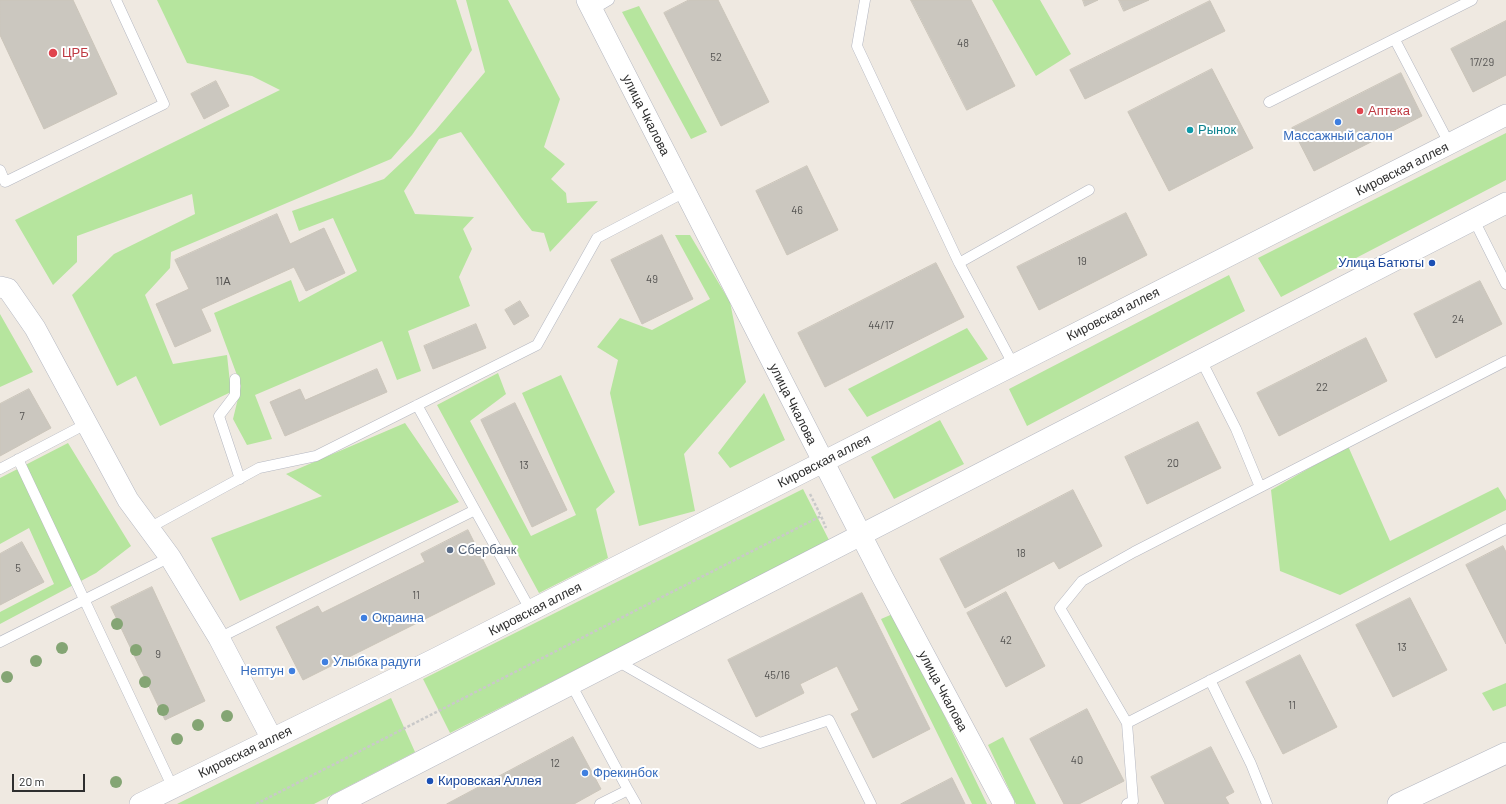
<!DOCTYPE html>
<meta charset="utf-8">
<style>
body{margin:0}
#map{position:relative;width:1506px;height:804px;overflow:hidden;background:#efe9e1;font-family:Barlow,sans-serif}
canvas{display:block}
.scale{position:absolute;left:12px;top:774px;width:73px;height:18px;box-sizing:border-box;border:2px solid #2e2e2e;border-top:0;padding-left:5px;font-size:12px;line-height:14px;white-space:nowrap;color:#2e2e2e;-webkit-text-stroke:3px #fff;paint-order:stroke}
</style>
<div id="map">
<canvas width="1506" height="804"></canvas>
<div class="scale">20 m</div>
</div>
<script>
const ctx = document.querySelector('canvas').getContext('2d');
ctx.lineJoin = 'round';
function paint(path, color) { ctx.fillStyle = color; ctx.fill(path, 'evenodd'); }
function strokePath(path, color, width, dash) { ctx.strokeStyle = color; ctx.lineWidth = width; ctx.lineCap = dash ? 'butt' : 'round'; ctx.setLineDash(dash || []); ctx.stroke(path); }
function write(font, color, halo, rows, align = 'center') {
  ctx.font = font + ' Barlow,sans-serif'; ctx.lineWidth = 4; ctx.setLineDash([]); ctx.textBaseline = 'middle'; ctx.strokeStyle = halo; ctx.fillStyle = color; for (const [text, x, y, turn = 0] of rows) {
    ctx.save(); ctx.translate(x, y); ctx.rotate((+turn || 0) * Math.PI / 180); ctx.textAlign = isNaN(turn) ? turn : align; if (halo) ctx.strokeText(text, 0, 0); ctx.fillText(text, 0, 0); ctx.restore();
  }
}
paint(new Path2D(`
 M157,0H456L472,50L412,135L391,159L171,252L170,268L145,295L173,364L227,355L231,392L160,426L136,376L117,386L72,295L114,254L195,214L192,194L77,236V262L53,285L15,220L280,90L252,76L187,63Z
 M466,0H508L560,99L544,147L565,164L551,179L566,193L567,203L598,201L550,252L544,233L532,231L521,217L461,132L439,139L404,191L415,214L474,217L463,229L472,249L459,277L470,306L408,331L421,371L397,380L382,341L255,395L272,439L247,445L233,419L241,386L214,313L291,280L299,302L357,271L333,218L299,231L292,211L384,179L435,131L485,72Z
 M992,0H1040L1071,54L1036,76Z
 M639,6L707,132L691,139L622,12Z
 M1506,133V180L1281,297L1258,258Z
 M675,235H690L730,302L746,382L684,454L695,511L639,526L610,393L618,360L597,347L620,318L652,330L710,299Z
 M1229,275L1245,311L1027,426L1009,389Z
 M0,314L33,372L0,387Z
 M967,328L988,359L867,417L848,389Z
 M498,373L506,394L470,421L531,536L576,515L522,393L561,375L615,492L596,509L608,558L539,593L437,405Z
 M764,393L785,440L730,468L718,453Z
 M940,420L964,464L894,499L871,457Z
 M405,423L459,502L240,601L211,538L322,496L286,474Z
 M68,443L131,546L96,573L0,624V612L54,584L29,528L0,544V478Z
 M1348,446L1390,541L1498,487L1506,500V510L1340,595L1280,571L1271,490Z
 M803,489L830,542L450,733L423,679Z
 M895,613L987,804H972L881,619Z
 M1506,683V706L1493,711L1482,693Z
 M391,698L415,752L314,804H177Z
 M1003,737L1036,804H1016L988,745Z`), '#b6e59e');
const building = new Path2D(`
 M0,0H73L117,94L44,129L0,35Z
 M689,0H718L769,102L721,126L664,13Z
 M911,0H971L1015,86L967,110Z
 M1083,0H1098L1085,6Z
 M1119,0H1149L1124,11Z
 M1210,1L1225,31L1085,99L1070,70Z
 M1506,21V75L1473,92L1451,49Z
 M1212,69L1253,148L1169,191L1128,112Z
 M1401,73L1422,116L1314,171L1292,128Z
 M216,81L229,106L204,119L191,94Z
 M807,166L838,230L787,255L756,191Z
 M1126,213L1147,255L1039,310L1017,267Z
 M277,214L290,244L324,228L345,273L306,291L294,267L201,309L211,331L175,347L156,304L189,289L175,260Z
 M662,235L693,299L642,324L611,260Z
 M936,263L964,317L825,387L798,333Z
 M1480,281L1502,324L1436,358L1414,314Z
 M520,301L529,316L514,325L505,310Z
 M476,324L486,348L433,369L424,346Z
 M1366,338L1387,381L1279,436L1257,393Z
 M377,369L387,392L285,436L270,402L300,389L305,400Z
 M29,389L51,428L0,456V404Z
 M515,403L567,510L532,527L481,420Z
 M1198,422L1221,468L1147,504L1125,457Z
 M1073,490L1102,546L1059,569L1054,561L965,608L940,559Z
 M468,530L495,584L303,680L276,627L318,606L322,613L425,562L421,554Z
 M22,542L44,582L0,605V554Z
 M1503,546L1506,552V644L1466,565Z
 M152,587L205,701L165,720L111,607Z
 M1006,592L1045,666L1006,687L967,613Z
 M862,593L930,729L873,758L851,714L859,710L837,666L800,684L804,693L756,717L728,660Z
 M1410,598L1447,670L1393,697L1356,625Z
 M1300,655L1337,727L1283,754L1246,682Z
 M1087,709L1124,781L1079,804H1064L1030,739Z
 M573,737L601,789L574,804H447Z
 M1211,747L1234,792L1225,797L1229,804H1165L1151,777Z
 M952,778L965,804H901Z`);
paint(building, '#cbc7bf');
strokePath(building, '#cbc5ba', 1);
const lane = new Path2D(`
 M865,0L857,46L959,263L1013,364
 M592,10L609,0
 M1395,40L1450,145
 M1269,102L1472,0
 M0,170L5,182L164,104L116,0
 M1474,220L1506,284
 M959,263L1089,190
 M1201,360L1236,429L1260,487
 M235,379V395L219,416L240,479
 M417,405L475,510
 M18,459L173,788
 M0,469L86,424
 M149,528L259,468L316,456L537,345L597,238L685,192
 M219,638L475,510L531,611
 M0,642L170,557
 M617,661L760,743L829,720L871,804
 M1210,680L1251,764L1267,804
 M571,684L628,790L600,804
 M1127,723L1060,608L1082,581L1134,552L1506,361
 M628,790L636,804
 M1127,804L1133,801L1127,723L1506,529`);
const street = new Path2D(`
 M587,0L883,578L1004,804
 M0,287L8,289L35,328L128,500L170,557L219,638L272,739
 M140,804L435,659L1506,115
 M338,804L1506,203
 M1398,804L1506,753`);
strokePath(lane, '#b4b7c1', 11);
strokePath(street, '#b4b7c1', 22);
strokePath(new Path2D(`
 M810,494L821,516
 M256,804L821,516L826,528`), '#c9c9c9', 2.5, [3, 2]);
strokePath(lane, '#fff', 10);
strokePath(street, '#fff', 21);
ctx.fillStyle = '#84a574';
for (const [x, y] of [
 [117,624],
 [62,648],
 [136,650],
 [36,661],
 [7,677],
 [145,682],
 [163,710],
 [227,716],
 [198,725],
 [177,739],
 [116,782]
]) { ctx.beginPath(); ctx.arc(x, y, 6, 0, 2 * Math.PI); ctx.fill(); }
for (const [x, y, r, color] of [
 [53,53,5,"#e0444e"],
 [1360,111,4,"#e0444e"],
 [1338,122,4,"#3f7fe0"],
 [1190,130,4,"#0f9aa8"],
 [1432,263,4,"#1a4fb4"],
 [450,550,4,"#5c6f8a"],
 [364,618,4,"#3f7fe0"],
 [325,662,4,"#3f7fe0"],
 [292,671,4,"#3f7fe0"],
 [585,773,4,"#3f7fe0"],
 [430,781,4,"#1a4fb4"]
]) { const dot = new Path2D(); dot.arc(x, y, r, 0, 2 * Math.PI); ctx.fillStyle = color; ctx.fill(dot); strokePath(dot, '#fff', 1.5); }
write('11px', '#555452', null, [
 ["48",963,43],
 ["52",716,57],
 ["17/29",1482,62],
 ["46",797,210],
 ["19",1082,261],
 ["49",652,279],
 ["11А",223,281],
 ["24",1458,319],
 ["44/17",881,325],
 ["22",1322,387],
 ["7",22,416],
 ["20",1173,463],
 ["13",524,465],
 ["18",1021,553],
 ["5",18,568],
 ["11",416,595],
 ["42",1006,640],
 ["13",1402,647],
 ["9",158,654],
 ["45/16",777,675],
 ["11",1292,705],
 ["40",1077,760],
 ["12",555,763]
]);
write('13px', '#be3a42', '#fff', [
 ["ЦРБ",62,53],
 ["Аптека",1368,111]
], 'left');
write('13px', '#2e2e2e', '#fff', [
 ["улица Чкалова",646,115,63],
 ["Кировская аллея",1402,169,-27],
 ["Кировская аллея",1113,314,-27],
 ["улица Чкалова",793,404,63],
 ["Кировская аллея",824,461,-27],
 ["Кировская аллея",535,609,-27],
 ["улица Чкалова",943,691,62],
 ["Кировская аллея",245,752,-26]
]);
write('13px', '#0d838f', '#fff', [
 ["Рынок",1198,130]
], 'left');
write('13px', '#366cbe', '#fff', [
 ["Массажный салон",1338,136,"center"],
 ["Окраина",372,618],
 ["Улыбка радуги",333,662],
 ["Нептун",284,671,"right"],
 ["Фрекинбок",593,773]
], 'left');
write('13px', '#164399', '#fff', [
 ["Улица Батюты",1424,263],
 ["Кировская Аллея",438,781,"left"]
], 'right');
write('13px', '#4e5e75', '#fff', [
 ["Сбербанк",458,550]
], 'left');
</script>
